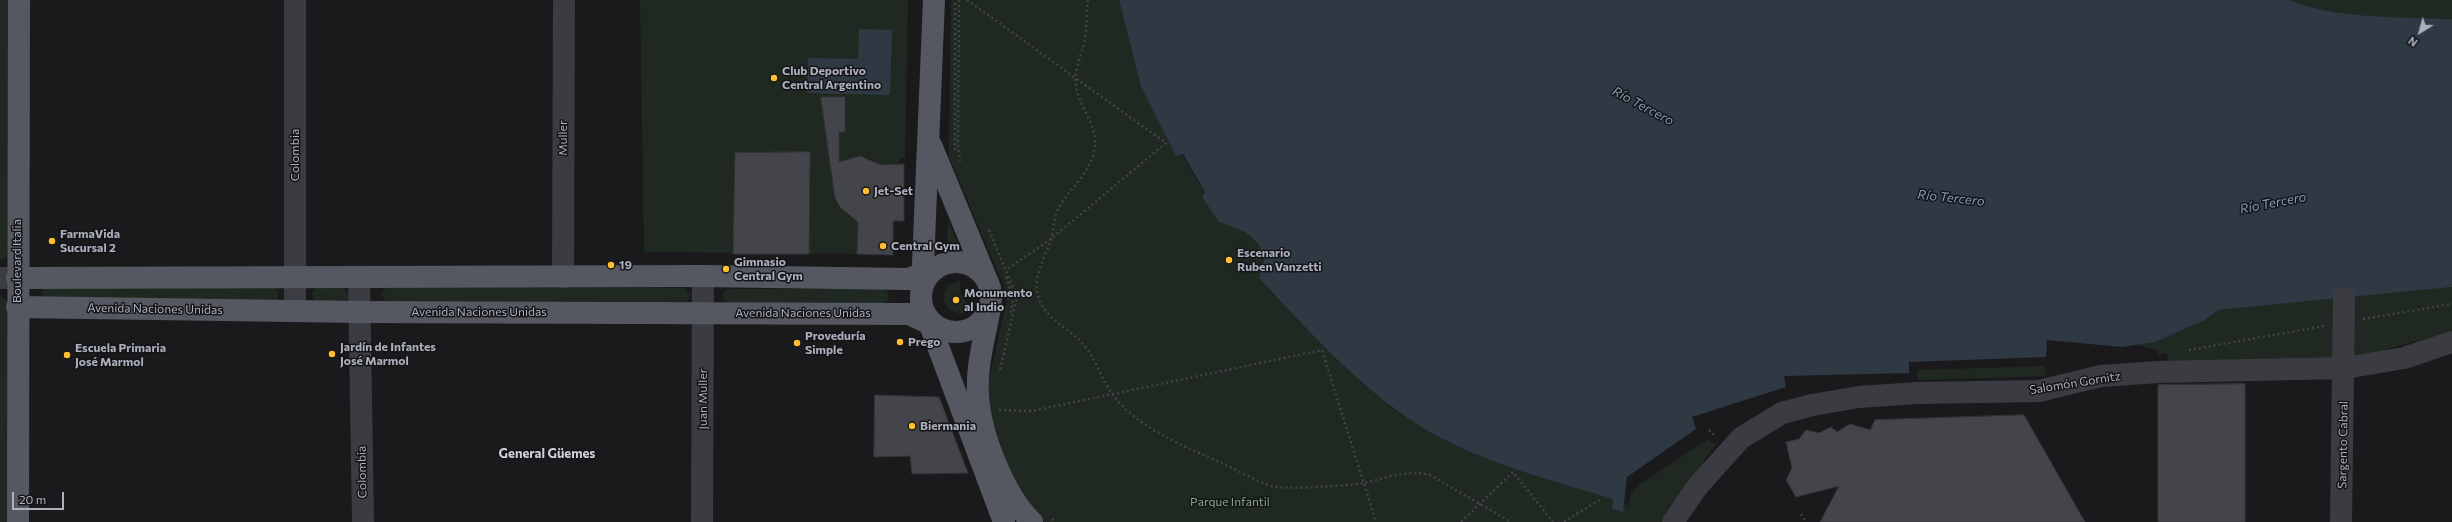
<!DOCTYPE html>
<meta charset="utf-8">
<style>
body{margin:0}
#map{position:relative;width:2452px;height:522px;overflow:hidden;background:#1a1a1d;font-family:Commissioner,sans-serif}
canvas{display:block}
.north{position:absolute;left:2400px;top:12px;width:40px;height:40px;-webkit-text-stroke:3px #151518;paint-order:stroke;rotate:217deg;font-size:11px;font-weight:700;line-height:16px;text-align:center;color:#acb0bd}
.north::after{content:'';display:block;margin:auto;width:14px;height:18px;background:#acb0bd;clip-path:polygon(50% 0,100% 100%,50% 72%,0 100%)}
.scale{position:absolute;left:12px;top:492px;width:52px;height:18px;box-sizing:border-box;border:2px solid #acb0bd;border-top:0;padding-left:5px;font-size:12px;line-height:14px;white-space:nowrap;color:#acb0bd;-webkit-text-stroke:3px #151518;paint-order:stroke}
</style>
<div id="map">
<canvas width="2452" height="522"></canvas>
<div class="north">N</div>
<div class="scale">20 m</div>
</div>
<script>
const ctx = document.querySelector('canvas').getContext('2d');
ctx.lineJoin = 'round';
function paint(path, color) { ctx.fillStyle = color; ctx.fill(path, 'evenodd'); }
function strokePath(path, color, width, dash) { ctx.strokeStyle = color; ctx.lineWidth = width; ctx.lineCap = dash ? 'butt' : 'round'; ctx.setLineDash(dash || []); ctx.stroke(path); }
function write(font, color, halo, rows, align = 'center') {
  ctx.font = font + ' Commissioner,sans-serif'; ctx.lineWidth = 3; ctx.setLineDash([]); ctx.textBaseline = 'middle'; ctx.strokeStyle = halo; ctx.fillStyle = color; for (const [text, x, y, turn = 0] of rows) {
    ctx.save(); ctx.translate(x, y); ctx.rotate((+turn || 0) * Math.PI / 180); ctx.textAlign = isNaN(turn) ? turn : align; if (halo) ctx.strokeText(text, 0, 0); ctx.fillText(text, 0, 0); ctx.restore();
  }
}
paint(new Path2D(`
 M0,0H9L8,249L6,257L0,260Z
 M640,0H908L905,158H899V164L881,165L871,159L860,156L840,207L852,218L858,220L857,254L644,252Z
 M951,0H1119L1141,87L1205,193L1202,197L1219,222L1245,232L1258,243L1264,260L1260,278C1311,333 1362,393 1428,431C1486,464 1550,480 1613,499V504L1624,506L1625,502L1629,507L1630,496L1639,485L1708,439L1716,445L1704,460L1701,472L1668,507L1661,522H1044L1027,509L992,433L986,393L1007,299L1004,286L949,157Z
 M2289,0H2452V19C2402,17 2336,19 2289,0Z
 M948,221L949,222L959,246L947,247Z
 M960,280C959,293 962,302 974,306L961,314L949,310L943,299L947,286Z
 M2452,287V331L2363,356L2168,365L2167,353L2158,355L2157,350L2136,345C2162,340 2197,327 2218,310Z
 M45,288H274L278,291V301L43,298L42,292Z
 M317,288H344L349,297L346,303L314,301L312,293Z
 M386,288H684L691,295L687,302L385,301L381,293Z
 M730,289H882L887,291L889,298L887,301L882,303H727L722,295L725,290Z
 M0,295L8,303L9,522H0Z
 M2045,366L2046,376L1918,380V370Z`), '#1f2921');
paint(new Path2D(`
 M1119,0H2289C2336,19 2402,17 2452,19V287L2218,310L2205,320L2155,342L2136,345L2122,347L2047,340L2046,357L1909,362V373L1784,376L1786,387L1692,417L1696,429L1627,477L1623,512L1612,509L1613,499C1550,480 1486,464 1428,431C1362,392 1311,333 1259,278L1264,260L1258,243L1245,232L1219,222L1202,197L1205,192L1183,154L1176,156L1141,87Z
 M859,29L892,30L890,95L807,93L808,58L858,59Z`), '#2e3943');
const building = new Path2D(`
 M821,97H845V132H839V162L860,156L881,165L904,164V221H893V255L857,254L858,222L840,207L835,198Z
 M810,152L809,254H733L735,153Z
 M2245,384V522H2158V385Z
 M875,395L939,397L968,473L912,474L910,456L874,457Z
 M2024,415L2085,522H1820L1839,486L1796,497L1786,480L1792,468L1786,442L1799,439L1806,430L1819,433L1831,427L1837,432L1850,424L1870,430L1875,420Z`);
paint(building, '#44454a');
strokePath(building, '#343439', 1);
strokePath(new Path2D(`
 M959,0L958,145L960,161
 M967,0L1166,143L1051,239L1006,270
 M1088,0C1086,13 1087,26 1085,39C1082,55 1074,68 1076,85C1078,106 1097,124 1095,145C1093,172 1070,187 1058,209C1053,219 1054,230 1051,240C1046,254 1039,266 1037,281C1034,315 1064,323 1083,344C1097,359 1100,379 1113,395C1140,431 1190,448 1230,467C1245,474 1261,484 1277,487C1296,489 1345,486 1364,483C1387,478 1407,469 1430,475L1511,522
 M955,3V150
 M989,230L1017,297L1000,370
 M1006,277L1013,297L1011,313
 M2363,319L2452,304
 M2189,350L2324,326
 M999,410L1032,411L1322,350L1376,522
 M1709,430L1716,437
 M1801,514L1806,522
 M1052,519L1056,522
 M1461,522L1513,472L1553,522
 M1564,522L1601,499`), '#414349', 2.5, [2, 3]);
strokePath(new Path2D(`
 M563,277L564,0
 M0,278H17
 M359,279L363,522
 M295,311V0
 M702,522L703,276
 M1673,522L1697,487L1741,438L1782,413L1812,405L1859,397L1918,393L2039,391L2101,376L2158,372L2345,368L2404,358L2452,342
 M2341,522L2344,297`), '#3b3c42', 22);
strokePath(new Path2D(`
 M931,145L986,278
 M921 297a35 35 0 1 1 70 0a35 35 0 1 1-70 0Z
 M17,278L703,276L908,279L934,270
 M922,288L934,0
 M17,307L360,312L909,314L937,327
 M990,308C985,336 976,366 978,395C980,434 1004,495 1032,522
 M927,317L1004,522
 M18,522L19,0`), '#565861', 22);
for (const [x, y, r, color] of [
 [774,78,4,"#ffc030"],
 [866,191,4,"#ffc030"],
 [52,241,4,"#ffc030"],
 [883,246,4,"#ffc030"],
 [1229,260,4,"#ffc030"],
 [611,265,4,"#ffc030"],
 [726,269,4,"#ffc030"],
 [956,300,4,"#ffc030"],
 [900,342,4,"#ffc030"],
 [797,343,4,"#ffc030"],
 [332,354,4,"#ffc030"],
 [67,355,4,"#ffc030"],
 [912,426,4,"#ffc030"]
]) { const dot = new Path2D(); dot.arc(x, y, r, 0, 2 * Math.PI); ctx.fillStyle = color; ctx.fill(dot); strokePath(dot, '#151518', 1.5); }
write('bold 12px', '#acb0bd', '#151518', [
 ["Club Deportivo",782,71],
 ["Central Argentino",782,85],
 ["Jet-Set",874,191],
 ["FarmaVida",60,234],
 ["Sucursal 2",60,248],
 ["Central Gym",891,246],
 ["Escenario",1237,253],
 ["Ruben Vanzetti",1237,267],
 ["Gimnasio",734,262],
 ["Central Gym",734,276],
 ["19",619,265],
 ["Monumento",964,293],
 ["al Indio",964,307],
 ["Proveduría",805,336],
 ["Simple",805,350],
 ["Prego",908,342],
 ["Jardín de Infantes",340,347],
 ["José Marmol",340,361],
 ["Escuela Primaria",75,348],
 ["José Marmol",75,362],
 ["Biermania",920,426]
], 'left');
write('12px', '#acb0bd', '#151518', [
 ["Muller",563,138,-90],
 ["Colombia",295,155,-90],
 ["Boulevard Italia",17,261,-90],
 ["Avenida Naciones Unidas",155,309,1],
 ["Avenida Naciones Unidas",479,312],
 ["Avenida Naciones Unidas",803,313],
 ["Salomón Gornitz",2075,383,-9],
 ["Juan Muller",703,399,-90],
 ["Sargento Cabral",2343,445,-89],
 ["Colombia",362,472,-91]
]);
write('12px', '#81aa85', '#151518', [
 ["Parque Infantil",1230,502]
]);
write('italic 13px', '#809dba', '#151518', [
 ["Río Tercero",1643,106,28],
 ["Río Tercero",1951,198,6],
 ["Río Tercero",2273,203,-11]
]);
write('bold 13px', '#cdd0d9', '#151518', [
 ["General Güemes",547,454]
]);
</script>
